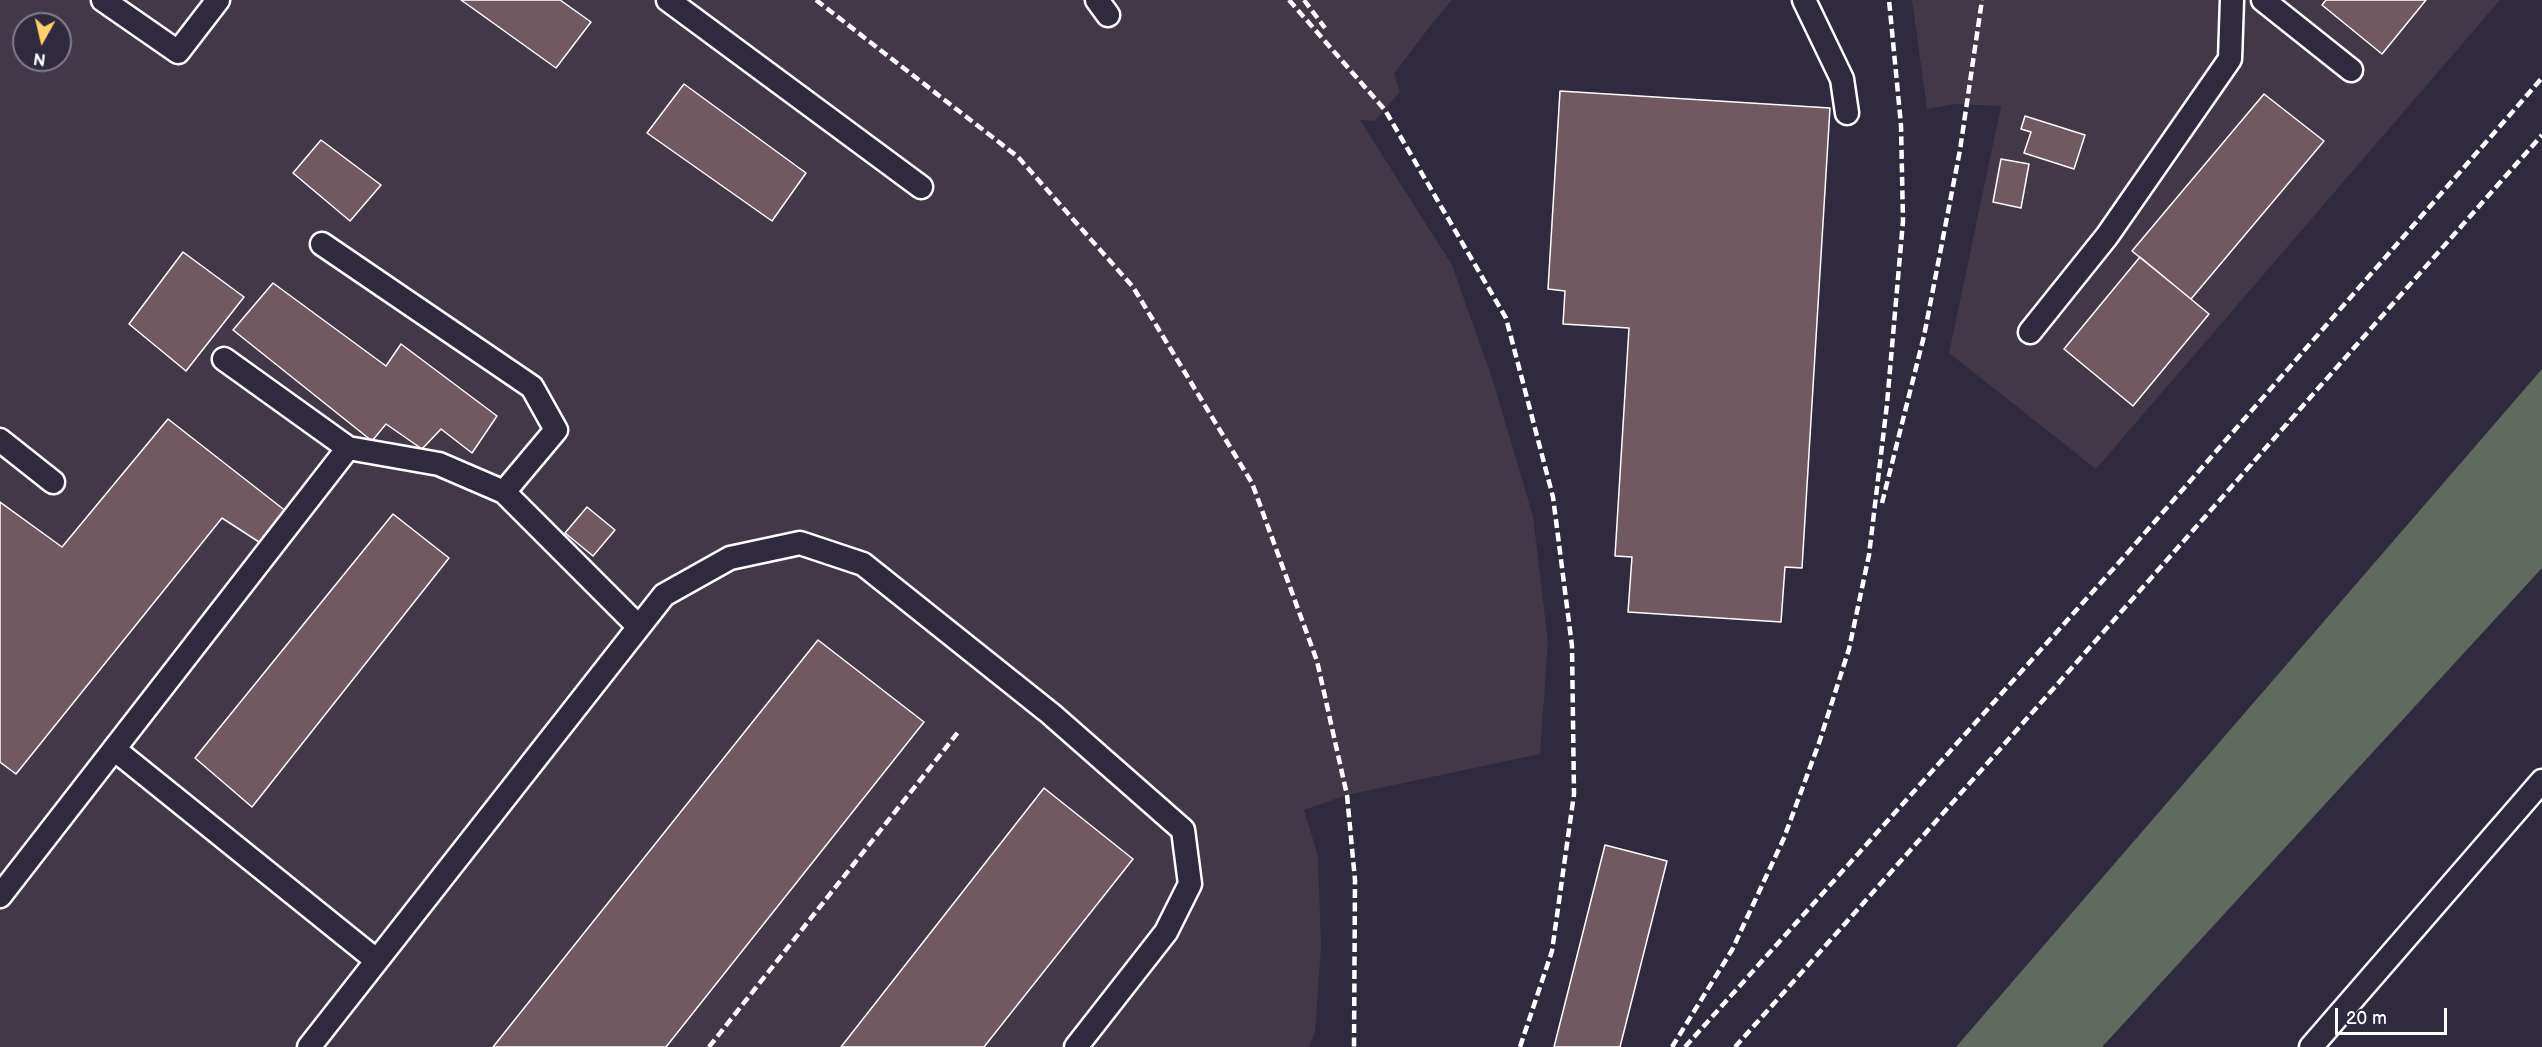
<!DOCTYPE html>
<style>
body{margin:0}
#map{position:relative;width:2542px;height:1047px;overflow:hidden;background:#2f2a3d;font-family:"Balsamiq Sans",sans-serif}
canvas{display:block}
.north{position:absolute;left:12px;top:12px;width:60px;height:60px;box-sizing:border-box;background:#2f2a3d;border:2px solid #827f8b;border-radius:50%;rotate:188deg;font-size:16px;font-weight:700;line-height:24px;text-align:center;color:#fff}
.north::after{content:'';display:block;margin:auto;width:21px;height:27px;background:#ffd166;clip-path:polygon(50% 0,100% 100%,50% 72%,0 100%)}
.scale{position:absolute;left:2335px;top:1008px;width:112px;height:27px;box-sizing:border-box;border:3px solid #fff;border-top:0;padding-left:8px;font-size:18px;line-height:21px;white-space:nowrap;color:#fff;-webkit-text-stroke:4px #2f2a3d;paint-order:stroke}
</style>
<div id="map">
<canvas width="2542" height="1047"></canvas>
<div class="north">N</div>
<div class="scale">20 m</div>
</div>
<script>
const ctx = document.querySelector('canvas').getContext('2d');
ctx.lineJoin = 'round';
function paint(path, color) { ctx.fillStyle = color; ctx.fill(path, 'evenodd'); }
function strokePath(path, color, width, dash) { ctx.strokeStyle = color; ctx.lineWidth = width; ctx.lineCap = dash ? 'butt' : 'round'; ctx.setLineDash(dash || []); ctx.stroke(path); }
paint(new Path2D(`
 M0,0H1452L1431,25L1394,74L1400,92L1375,121L1360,120L1452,265L1493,381L1533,516L1548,642L1540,754L1347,795L1304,810L1318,856L1321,946L1315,1033L1309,1047H0ZM24,24H60V60H24Z
 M1912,0H2500L2096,469L1949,353L2001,106L1955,104L1927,109Z`), '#423848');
paint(new Path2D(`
 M2542,369V568L2102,1047H1956Z`), '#616a5e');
const building = new Path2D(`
 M461,0H560L591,22L556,68Z
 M2326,0H2426L2382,54L2322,5Z
 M684,84L806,173L772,221L647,133Z
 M1560,91L1830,108L1802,568L1785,567L1781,622L1628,612L1632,557L1615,556L1629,328L1563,324L1565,291L1548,289Z
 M2264,94L2324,141L2191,299L2132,251Z
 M2025,116L2085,135L2074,169L2024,153L2031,132L2021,129Z
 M321,140L381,185L350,221L293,173Z
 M2001,159L2029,164L2021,208L1993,202Z
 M183,252L244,297L186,371L129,324Z
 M2140,257L2209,314L2133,406L2064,349Z
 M273,283L386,366L401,344L497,416L472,453L441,429L422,449L386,424L372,441L233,330Z
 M168,419L287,512L259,542L222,518L16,774L0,762V502L62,547Z
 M587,507L615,530L593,556L565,533Z
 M393,514L449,558L252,807L195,758Z
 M818,640L924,722L666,1047H493Z
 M1044,788L1133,859L984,1047H841Z
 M1605,845L1667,861L1620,1047H1554Z`);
paint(building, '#705961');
strokePath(building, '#fff', 1.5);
const service = new Path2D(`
 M103,0L178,52L218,0
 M668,0L921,187
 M1097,0L1108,15
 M1804,0L1842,79L1847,113
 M2263,0L2351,70
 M322,244L532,387L556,430L504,492
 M2030,332L2107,236L2230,59L2232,0
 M224,359L348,448L439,464L504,492L639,627
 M0,440L53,482
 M114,749L376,960
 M0,896L348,448
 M309,1047L664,595L730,558L800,543L863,564L1051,714L1183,830L1190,884L1166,932L1076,1047
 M2311,1047L2542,781`);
strokePath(service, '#fff', 27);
strokePath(service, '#2f2a3d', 22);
strokePath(new Path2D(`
 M816,0L1018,157L1133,287L1252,483L1317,661L1347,795L1355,880L1354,1047
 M1289,0L1385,110L1506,318L1553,497L1572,646L1574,794L1552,951L1520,1047
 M1304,0L1325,28
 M1882,503L1924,336L1960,150L1982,0
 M709,1047L959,731
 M1672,1047L1732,950L1784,838L1819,743L1849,649L1869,555L1887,404L1903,221L1901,125L1889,0
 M1685,1047L2123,558L2542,78
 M1735,1047C2006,744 2273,439 2542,135`), '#fff', 4.5, [9, 4.5]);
</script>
